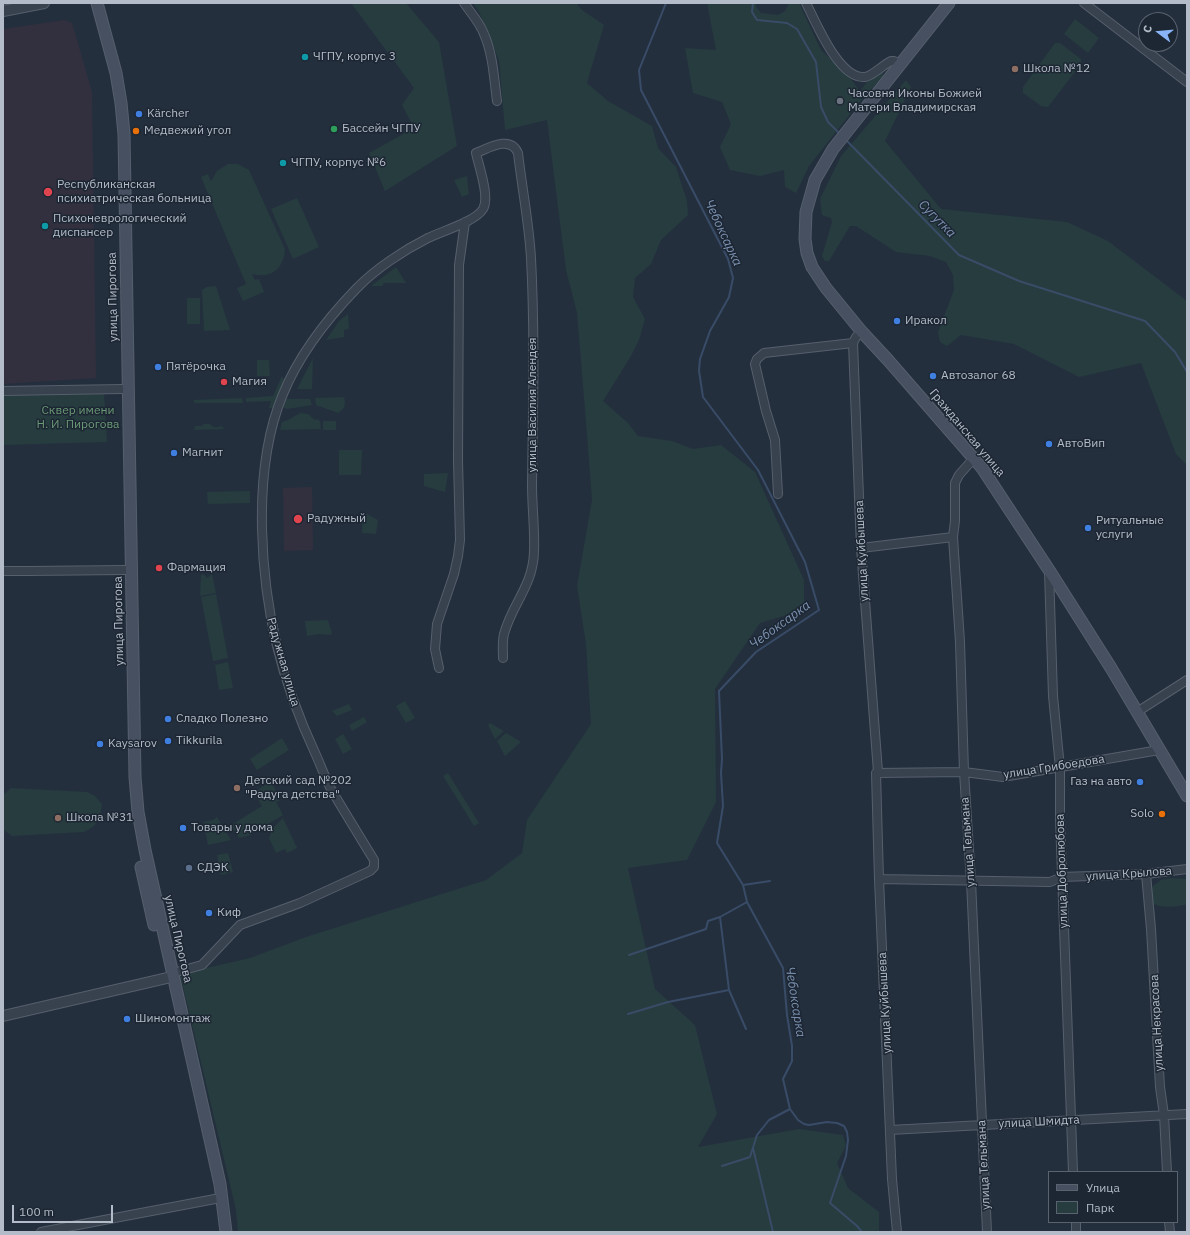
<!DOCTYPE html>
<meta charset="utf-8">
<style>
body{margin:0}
#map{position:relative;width:1190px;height:1235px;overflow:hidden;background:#242f3e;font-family:"IBM Plex Sans",sans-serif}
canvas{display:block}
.frame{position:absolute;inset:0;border:4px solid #b4bcc9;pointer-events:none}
.legend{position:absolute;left:1048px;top:1171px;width:130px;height:52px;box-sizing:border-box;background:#1d2633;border:1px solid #59626f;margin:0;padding:5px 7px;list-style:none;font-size:12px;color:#b4bcc9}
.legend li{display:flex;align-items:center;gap:8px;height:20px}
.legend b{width:20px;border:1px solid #59626f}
.north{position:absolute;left:1138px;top:12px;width:40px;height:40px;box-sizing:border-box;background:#1d2633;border:1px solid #59626f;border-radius:50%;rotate:286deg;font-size:11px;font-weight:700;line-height:16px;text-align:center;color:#b4bcc9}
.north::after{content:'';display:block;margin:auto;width:14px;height:18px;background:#8ab4f8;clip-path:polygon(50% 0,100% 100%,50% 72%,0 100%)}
.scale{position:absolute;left:12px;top:1205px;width:101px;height:18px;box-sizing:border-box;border:2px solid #b4bcc9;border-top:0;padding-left:5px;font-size:12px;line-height:14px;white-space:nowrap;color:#b4bcc9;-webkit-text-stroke:3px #1d2633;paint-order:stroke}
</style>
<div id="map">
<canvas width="1190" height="1235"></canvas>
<div class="frame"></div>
<ul class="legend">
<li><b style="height:5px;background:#465061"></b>Улица</li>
<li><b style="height:11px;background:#263c3f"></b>Парк</li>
</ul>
<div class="north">С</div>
<div class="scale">100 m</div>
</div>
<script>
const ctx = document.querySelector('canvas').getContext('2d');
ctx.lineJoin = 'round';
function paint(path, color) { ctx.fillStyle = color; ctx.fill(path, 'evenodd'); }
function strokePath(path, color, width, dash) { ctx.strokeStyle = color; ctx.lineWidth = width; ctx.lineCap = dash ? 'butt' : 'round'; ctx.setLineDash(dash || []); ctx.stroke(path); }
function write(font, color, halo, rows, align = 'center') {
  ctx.font = font + ' "IBM Plex Sans",sans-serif'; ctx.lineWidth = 3; ctx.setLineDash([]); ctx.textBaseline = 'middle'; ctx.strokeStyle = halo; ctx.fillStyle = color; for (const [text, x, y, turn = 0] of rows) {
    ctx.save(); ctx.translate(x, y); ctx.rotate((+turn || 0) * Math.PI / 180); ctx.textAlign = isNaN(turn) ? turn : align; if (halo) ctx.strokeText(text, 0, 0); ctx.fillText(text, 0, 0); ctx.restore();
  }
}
paint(new Path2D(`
 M65,20L72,23L92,92L96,378L3,384V29Z
 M312,487L313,550L284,551L283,488Z`), '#32303f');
paint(new Path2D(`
 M351,3H406L439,42L457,146L385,191L369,153L414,128L402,105L414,88Z
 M473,3H576L582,10L604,25L587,83L608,101L652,126L658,148L676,167L687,201L688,215L661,240L651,264L635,278L633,297L645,319L639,340L631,356L603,401L628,423L638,436L672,441L693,449L721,445L755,472L804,580V610L760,623L715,689L716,802L687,860L628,868L655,989L695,1025L717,1114L698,1147L799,1129L843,1135L846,1146L837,1163L848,1188L879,1212V1232H238L236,1210L180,974L250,958L306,937L486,880L522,853L527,820L591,724L586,644L577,586L592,500L586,422L577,313L566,270L547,120L505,130L499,60L479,12Z
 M707,3H756V7L761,13L778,15L785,11L789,3H799L821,50L848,75L859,90H861L866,83L880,71L883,72V76L858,104L809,166L796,193L785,187L784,170L760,176L730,170L720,147L731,124L722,102L693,93L685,48L716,50Z
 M1075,19L1099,38L1088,53L1064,34Z
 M1055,43H1060L1081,59V64L1048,107L1041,106L1023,93V87Z
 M906,80L911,87L885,141L941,209L1067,222L1108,241L1187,301V465L1176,454L1141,363L1079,377L1014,344L961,335L947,346L940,342L938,332L954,290L953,275L946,262L930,256L896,252L856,226H850L829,261H825L822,256L832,222L831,218L822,215L820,199L841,156Z
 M228,164H238L249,170L285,249C284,269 271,279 252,274L255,280L259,279L264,292L243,301L237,288L246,284L201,177L208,174L211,181L217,171Z
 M467,176L469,194L462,197L454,180Z
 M297,198L319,247L293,259L271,209Z
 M396,267L406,283H384L382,286H371Z
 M216,286L230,330L204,331L202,290L207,287Z
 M187,298H200V324H187Z
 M348,314L349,329L344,330V337L326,340L339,321Z
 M313,358L312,389H297Z
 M257,360H269L270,376H257Z
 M282,376L284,380L273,408H269L271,401L246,402V398L273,396Z
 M104,393L107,442L3,445V395Z
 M344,397C346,404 345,409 338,413L316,405L315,398Z
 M242,398L243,403H195L193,400Z
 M286,399H310L312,405L287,409L283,407Z
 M300,413L308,414L315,420L317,419L320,421L321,429L280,430L282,422L288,420Z
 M323,421H336V430H323Z
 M204,424H210C213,428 216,428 221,426L225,429L194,430L195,426H202Z
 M339,450H362L361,475H339Z
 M448,473L445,492L424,486V474Z
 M250,491V503L208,504L207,492Z
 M363,512L378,520L376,534L362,533Z
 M203,574L207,578L212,574L216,593L200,596L201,575Z
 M216,594L228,658L213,661L201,597Z
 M328,620L332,633L330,635L319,634L307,636L305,621Z
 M228,662L233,688L219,690L215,665Z
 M405,701L415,718L406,723L396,706Z
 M349,704L352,710L337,716L332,711Z
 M364,717L367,722L352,731L349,725Z
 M490,723L504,731L495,739L488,725Z
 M506,733L521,742L505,756L497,741Z
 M343,734L352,749L343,754L335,739Z
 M282,738L289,750L257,770L250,759Z
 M448,773L479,823L474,826L443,776Z
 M272,783L280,800L277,802L275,800L283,815L248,836L239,838L232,827L233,824L262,806L256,796V791L266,784L267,785Z
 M11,788L87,792L95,796L102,804C100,820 98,825 84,832L12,836L5,831L3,828V795Z
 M217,817L231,840L208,845L203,822L213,820Z
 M283,818L297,848L287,853L285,849L276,853L269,838L272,829Z
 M228,853L233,872L221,875L217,855Z
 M1171,878L1187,879V904C1180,907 1157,909 1152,902C1149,897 1151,891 1153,886L1161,880Z`), '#263c3f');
strokePath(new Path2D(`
 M666,3L639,70L641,90L728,259L733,278L729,297L710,331L700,359L699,371L703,397L758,470L805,562L819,610L756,652L719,691L722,759L721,773L723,806L717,843L743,885L747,902L783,968L787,1015L792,1046V1061L783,1079L790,1109L798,1120L804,1124L809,1125L827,1122L837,1123L844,1126L847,1132L848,1140L846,1156L830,1203L857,1226L862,1232
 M753,3L752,12L757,20L787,23L797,29L816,62L821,107L828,122L840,134
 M846,140L959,255L1019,281L1145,321L1175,352L1187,372
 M743,885L770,881
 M629,955L706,929L708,921L720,917
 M628,1014L668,1002L729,990
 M746,1029L729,990L720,917L747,902
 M753,1148L773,1232
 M722,1166L750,1157L757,1135L769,1120L790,1109`), '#394c67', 2);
const minor = new Path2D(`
 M464,3C471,13 480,23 484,34C493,54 494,79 497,101
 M806,3C816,22 839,80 865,77C872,76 883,65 891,61H894L901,65
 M1084,3L1187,82
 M862,332L856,337L853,343L861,548L878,772
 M3,391L122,389
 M974,458L959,475L955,483V521L953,537L960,642L964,772L971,881L987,1232
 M778,494L775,440L766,411L755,364L757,359L764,353L853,343
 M861,548L953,537
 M3,571H29L125,570
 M1049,571L1053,696L1060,768V819L1073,1172
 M439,668L435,649L437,624L454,574L458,556L460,540L458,460L459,265L465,222
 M1137,712L1187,680
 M1146,874L1151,929L1160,1087L1164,1115L1167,1172
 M879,879L1050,882L1062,877L1146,874L1187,869
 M173,973L202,965L240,925L300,903L370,871L374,867V860C360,837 345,813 331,789C325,778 321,766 316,755C281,680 264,611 262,529C261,483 265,437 283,394C299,355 327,319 356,289C375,269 404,250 428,238C442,231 475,222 483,209C490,197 479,167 476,153C489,148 510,135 518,153C522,188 529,223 531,258C535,334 533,410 532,485C532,507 535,530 534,552C533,586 512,604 504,634C502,642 503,650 503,658
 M890,1130L1187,1114
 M1076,1222V1232
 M1169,1222L1170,1232
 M41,1232L215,1199
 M897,1232L892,1179L879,879L876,773L964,772L1003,777L1159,750`);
const tertiary = new Path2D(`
 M3,11L44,3
 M3,1016L167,978`);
const secondary = new Path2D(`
 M97,3L116,73L121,103L124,134L135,777L138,812L145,850L220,1184L226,1232
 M949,3L833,149L815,180L806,212L805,239L807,253L812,267L826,288L862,332L888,360L982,468L1049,570L1111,668L1187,796
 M141,867L154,925`);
strokePath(minor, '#565f6c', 10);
strokePath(tertiary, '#565f6c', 12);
strokePath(secondary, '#565f6c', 13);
strokePath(minor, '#38414e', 8);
strokePath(tertiary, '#38414e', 10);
strokePath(secondary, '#465061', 11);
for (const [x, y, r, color] of [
 [305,57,4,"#0f9aa8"],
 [1015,69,4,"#8d6e63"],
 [840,101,4,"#6b7280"],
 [139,114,4,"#3f7fe0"],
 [334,129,4,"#2e9e5b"],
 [136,131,4,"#e8710a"],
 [283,163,4,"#0f9aa8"],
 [48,192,5,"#e0444e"],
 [45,226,4,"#0f9aa8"],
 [897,321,4,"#3f7fe0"],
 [158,367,4,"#3f7fe0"],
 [933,376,4,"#3f7fe0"],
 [224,382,4,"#e0444e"],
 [1049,444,4,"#3f7fe0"],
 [174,453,4,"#3f7fe0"],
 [298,519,5,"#e0444e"],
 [1088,528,4,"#3f7fe0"],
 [159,568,4,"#e0444e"],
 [168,719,4,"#3f7fe0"],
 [168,741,4,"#3f7fe0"],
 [100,744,4,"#3f7fe0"],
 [1140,782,4,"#3f7fe0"],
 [237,788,4,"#8d6e63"],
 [1162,814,4,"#e8710a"],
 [58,818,4,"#8d6e63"],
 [183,828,4,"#3f7fe0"],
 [189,868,4,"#5c6f8a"],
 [209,913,4,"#3f7fe0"],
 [127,1019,4,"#3f7fe0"]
]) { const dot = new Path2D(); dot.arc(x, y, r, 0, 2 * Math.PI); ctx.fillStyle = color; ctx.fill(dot); strokePath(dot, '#1d2633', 1.5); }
write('12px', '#b4bcc9', '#1d2633', [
 ["ЧГПУ, корпус 3",313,57],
 ["Школа №12",1023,69],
 ["Часовня Иконы Божией",848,94],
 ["Матери Владимирская",848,108],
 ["Kärcher",147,114],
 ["Бассейн ЧГПУ",342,129],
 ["Медвежий угол",144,131],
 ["ЧГПУ, корпус №6",291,163],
 ["Республиканская",57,185],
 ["психиатрическая больница",57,199],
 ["Психоневрологический",53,219],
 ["диспансер",53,233],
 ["Иракол",905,321],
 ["Пятёрочка",166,367],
 ["Автозалог 68",941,376],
 ["Магия",232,382],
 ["АвтоВип",1057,444],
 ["Магнит",182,453],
 ["Радужный",307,519],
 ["Ритуальные",1096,521],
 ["услуги",1096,535],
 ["Фармация",167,568],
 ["Сладко Полезно",176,719],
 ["Tikkurila",176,741],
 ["Kaysarov",108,744],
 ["Детский сад №202",245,781],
 ["\"Радуга детства\"",245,795],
 ["Газ на авто",1132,782,"right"],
 ["Solo",1154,814,"right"],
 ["Школа №31",66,818],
 ["Товары у дома",191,828],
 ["СДЭК",197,868],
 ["Киф",217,913],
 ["Шиномонтаж",135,1019]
], 'left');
write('12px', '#b4bcc9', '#1d2633', [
 ["улица Пирогова",113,297,-91],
 ["улица Василия Алендея",533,405,-90],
 ["Гражданская улица",967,433,50],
 ["улица Куйбышева",862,551,-93],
 ["улица Пирогова",119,621,-91],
 ["Радужная улица",283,662,74],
 ["улица Грибоедова",1054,767,-9],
 ["улица Тельмана",968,842,-94],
 ["улица Добролюбова",1062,871,-92],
 ["улица Крылова",1129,874,-4],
 ["улица Пирогова",178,939,77],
 ["улица Куйбышева",885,1003,-93],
 ["улица Некрасова",1157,1023,-93],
 ["улица Шмидта",1039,1122,-3],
 ["улица Тельмана",984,1165,-93]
]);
write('12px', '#6b9a76', '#1d2633', [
 ["Сквер имени",78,411],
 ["Н. И. Пирогова",78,425]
]);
write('italic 13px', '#7c92b1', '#1d2633', [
 ["Сугутка",937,219,45],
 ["Чебоксарка",723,233,65],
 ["Чебоксарка",780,625,-36],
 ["Чебоксарка",795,1002,81]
]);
</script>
